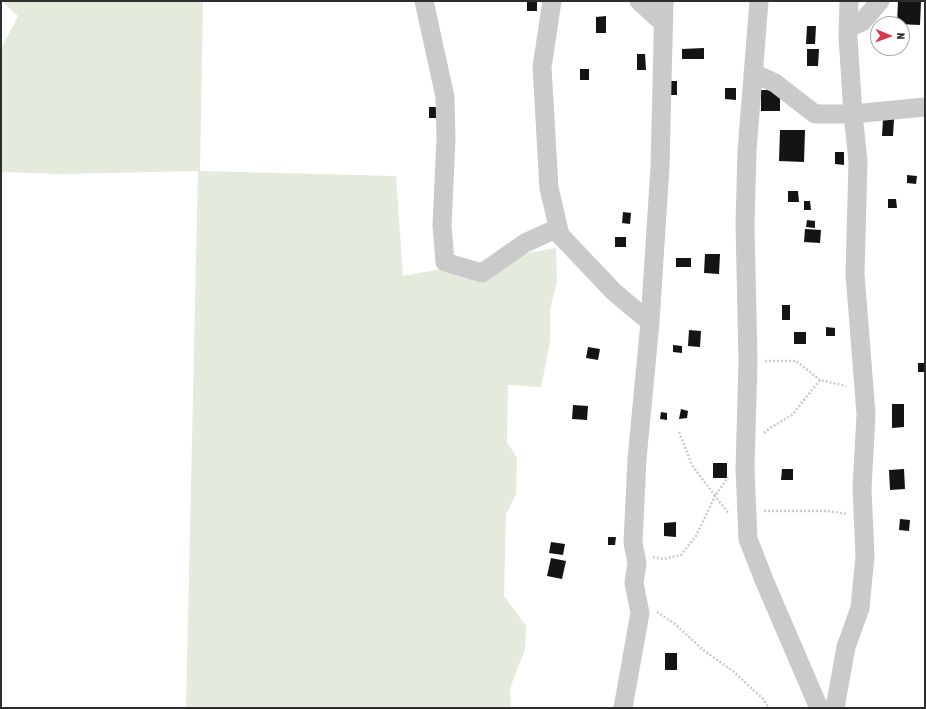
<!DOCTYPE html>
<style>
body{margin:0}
#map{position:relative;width:926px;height:709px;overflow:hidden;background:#fff;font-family:"Asap Condensed",sans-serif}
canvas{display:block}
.frame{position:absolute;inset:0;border:2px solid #2d2d2d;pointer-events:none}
.north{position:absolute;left:870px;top:16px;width:40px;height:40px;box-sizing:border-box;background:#fff;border:1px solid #ababab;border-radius:50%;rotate:91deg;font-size:11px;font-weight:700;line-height:16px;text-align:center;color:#2d2d2d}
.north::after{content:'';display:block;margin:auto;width:14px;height:18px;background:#da394a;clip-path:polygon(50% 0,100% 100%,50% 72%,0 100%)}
</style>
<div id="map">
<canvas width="926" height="709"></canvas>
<div class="frame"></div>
<div class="north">N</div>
</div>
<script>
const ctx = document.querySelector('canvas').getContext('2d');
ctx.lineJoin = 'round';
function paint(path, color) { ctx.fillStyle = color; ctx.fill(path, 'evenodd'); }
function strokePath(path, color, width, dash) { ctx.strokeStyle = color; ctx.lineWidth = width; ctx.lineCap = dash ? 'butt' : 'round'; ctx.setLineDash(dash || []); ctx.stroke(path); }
paint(new Path2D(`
 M2,1H203L200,171L396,176L403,276L556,248L557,282L550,310V342L541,387L508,385L507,442L517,458L516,494L506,514L504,596L526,626L525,649L510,688L511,708H186L198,171L61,174L1,172V49L18,16Z`), '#e4eadc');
paint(new Path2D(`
 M527,1H537V11H527Z
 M898,1H921L920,25L897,24Z
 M606,16V33H596V17Z
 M807,26H816L815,44H806Z
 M704,48V59H682V49Z
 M807,49H819L818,66H807Z
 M637,54H645L646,70H637Z
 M580,69H589V80H580Z
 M666,81H677V95H666Z
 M725,88H736V100L725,99Z
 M761,90H780V111H761Z
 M429,107H440V118H429Z
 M883,119H894L893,136H882Z
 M780,130H805L804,162L779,161Z
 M835,152H844V165L835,164Z
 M907,175L917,176L916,184L907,183Z
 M788,191H798L799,202H788Z
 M888,199H896L897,208H888Z
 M804,201H810L811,210H804Z
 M623,212L631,213L630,224L622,223Z
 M807,220L815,221V228L806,227Z
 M805,229L821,230L820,243L804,242Z
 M615,237H626V247H615Z
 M705,254H720L719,274L704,273Z
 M676,258H691V267H676Z
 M782,305H790V320H782Z
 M826,327L835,328V336H826Z
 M689,330L701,331L700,347L688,346Z
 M794,332H806V344H794Z
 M673,345L682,346V353L673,352Z
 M588,347L600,349L598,360L586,358Z
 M918,363H925V372H918Z
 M892,404H904V427L892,428Z
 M573,405L588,406L587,420L572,419Z
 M681,409L688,411L687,418L679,419Z
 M661,412L667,413V420L660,419Z
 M713,463H727V478H713Z
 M782,469H793V480H781Z
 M904,469L905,489L890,490L889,470Z
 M900,519L910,520L909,531L899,530Z
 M676,522V537L664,536V523Z
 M608,537H616L615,545H608Z
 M551,542L565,544L563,555L549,553Z
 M551,558L566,561L562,579L547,576Z
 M665,653H677V670H665Z`), '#141414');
strokePath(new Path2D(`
 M765,361H796L820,380
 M679,432L692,465L715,496L728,477
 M764,433L770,428L792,415L820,380L846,386
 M764,511H827L847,514
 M653,557L664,559L681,555L696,536L715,496L729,514
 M657,612L675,624L702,649L734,672L763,699L769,708`), '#cacaca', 2.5, [2, 2]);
strokePath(new Path2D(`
 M424,1L445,97L446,139L442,226L445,262L482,273L525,243L558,228
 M552,1L542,67L549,188L560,235L614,292L650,322
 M639,1L663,23
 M759,1L747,151L745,225L748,361L745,469L748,539L764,580L819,708
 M848,28L862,22L880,1
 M753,73L775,83L815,114H853L925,107
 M623,708L640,613L634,583L637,563L633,543L637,459L650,322L660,167L664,1
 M835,708L846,647L860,608L865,556L862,489L866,414L855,274L858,161L853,114L848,37L849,1`), '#cacaca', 19);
</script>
